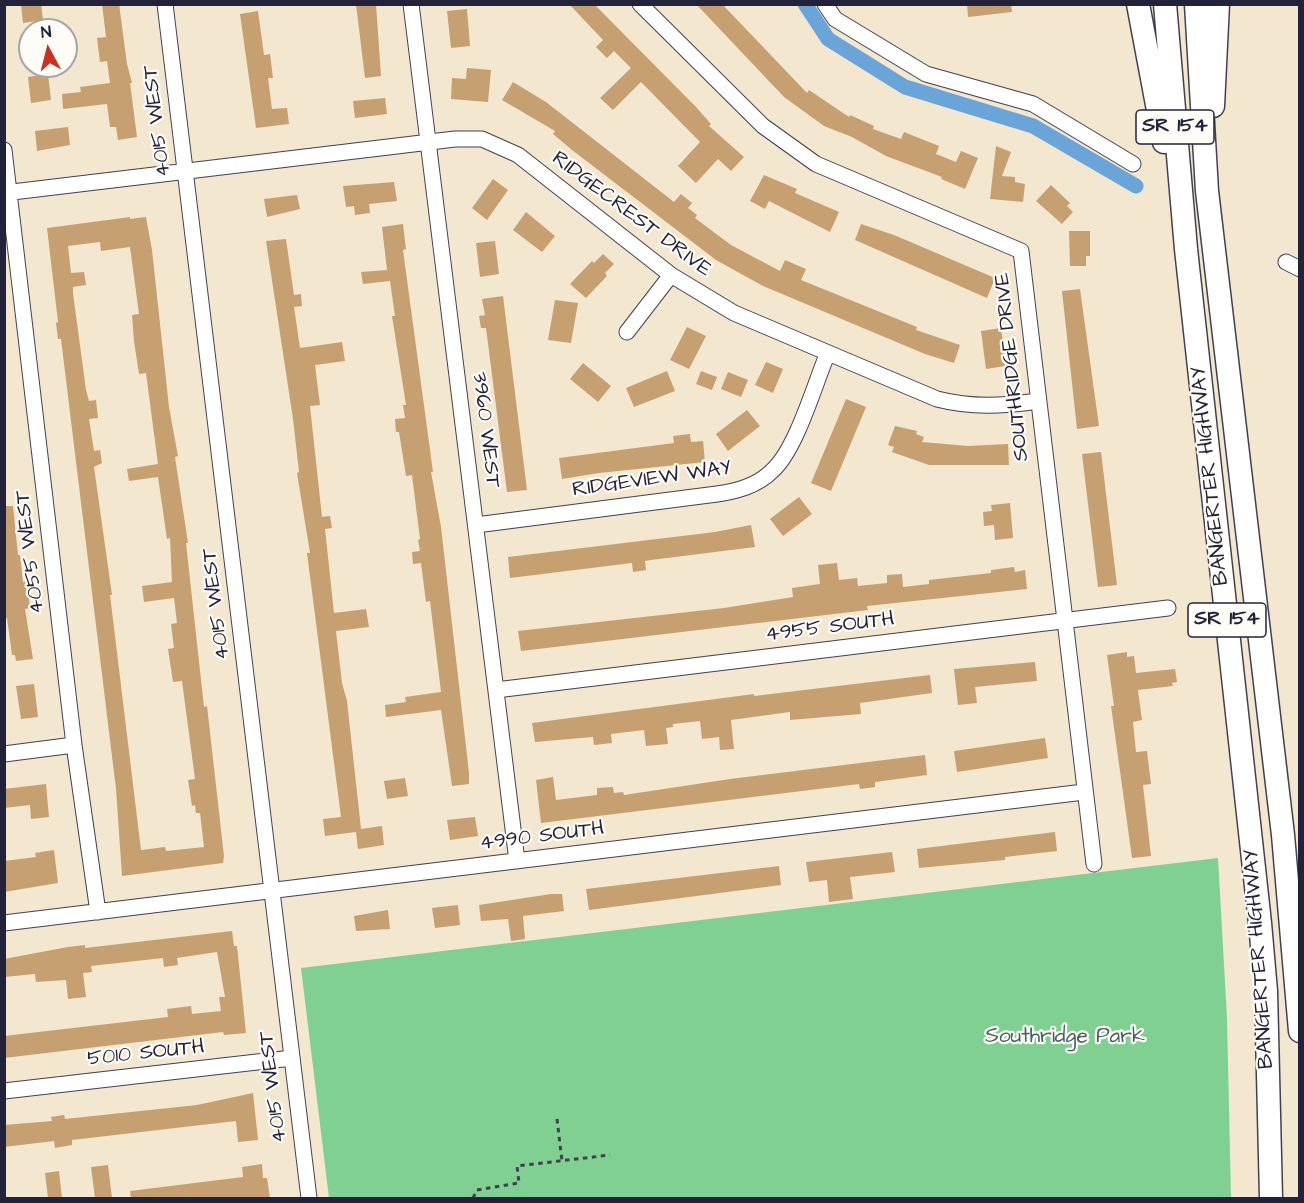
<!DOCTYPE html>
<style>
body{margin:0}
#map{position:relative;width:1304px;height:1203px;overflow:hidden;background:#f3e7cf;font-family:"Architects Daughter",sans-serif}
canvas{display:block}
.frame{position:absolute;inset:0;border:6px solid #22223b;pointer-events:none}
.north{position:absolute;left:18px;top:18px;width:60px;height:60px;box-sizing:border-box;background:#fdfcf7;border:2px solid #a5a5ac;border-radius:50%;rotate:353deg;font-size:16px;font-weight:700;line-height:24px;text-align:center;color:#22223b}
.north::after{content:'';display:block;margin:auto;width:21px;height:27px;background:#c8321e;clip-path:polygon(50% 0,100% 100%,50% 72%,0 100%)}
</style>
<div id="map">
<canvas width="1304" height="1203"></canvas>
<div class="frame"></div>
<div class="north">N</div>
</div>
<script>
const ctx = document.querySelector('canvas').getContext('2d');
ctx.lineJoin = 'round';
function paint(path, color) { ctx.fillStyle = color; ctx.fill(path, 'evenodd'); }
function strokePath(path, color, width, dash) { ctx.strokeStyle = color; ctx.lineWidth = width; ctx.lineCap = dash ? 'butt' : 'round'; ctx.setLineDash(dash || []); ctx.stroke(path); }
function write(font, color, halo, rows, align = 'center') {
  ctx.font = font + ' "Architects Daughter",sans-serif'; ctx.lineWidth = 4.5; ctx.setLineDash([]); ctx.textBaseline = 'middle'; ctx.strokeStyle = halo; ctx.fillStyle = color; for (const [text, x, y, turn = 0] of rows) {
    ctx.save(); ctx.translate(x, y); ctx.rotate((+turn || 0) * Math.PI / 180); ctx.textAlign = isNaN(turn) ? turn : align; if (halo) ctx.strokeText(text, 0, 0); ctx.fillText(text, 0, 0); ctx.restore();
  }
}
paint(new Path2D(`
 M1218,858L1227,1018L1231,1198H329L301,968Z`), '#80d191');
strokePath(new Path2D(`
 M805,4L828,39L905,87L1033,126L1136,186`), '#6aa5da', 15);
paint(new Path2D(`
 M21,4H41L43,20L23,23Z
 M102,4H119L127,64L132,83H130L137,137L118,140L116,127H110L107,104L63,109L62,94L81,92L80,87L110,83L107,61L100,62L97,38L106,37Z
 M356,4H376L381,76L365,78Z
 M569,4H594L696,107L711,124L709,126L744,157L731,171L718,159L696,183L678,166L700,142L641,82L613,110L600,98L631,68L614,51L607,58L596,47L603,40Z
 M696,4H722L807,93L809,90L849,117L850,115L874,126L873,129L901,139L904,132L939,146L936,154L956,162L961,151L978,158L965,189L941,179L942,177L886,156L852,137L824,126L784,97Z
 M967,4H1011L1012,12L968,17Z
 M467,9L470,46L451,48L447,11Z
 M258,11L264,55L270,54L273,78H268L272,109L287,108L289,124L256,128L240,14Z
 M467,68L491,70L488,102L451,99L452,78L466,79Z
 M48,74L51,100L31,103L28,77Z
 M513,82L546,102L674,202L681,194L692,203L688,208L697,215L695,218L731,245L780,271L785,260L806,269L801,280L917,327L916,330L960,345L954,363L925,354L763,286L716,260L572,150L553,134L555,131L502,100Z
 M385,98L387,114L355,118L353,101Z
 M68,127L70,145L37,151L35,131Z
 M996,146L1011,152L1002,176L1015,177V182L1025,184L1023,202L990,199Z
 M764,175L797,189L795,193L839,212L830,232L769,201L765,209L750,201Z
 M493,179L508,190L487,220L472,208Z
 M394,182L397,201L369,204L370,213L355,215L354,206L346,207L343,186Z
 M1051,185L1070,203L1067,206L1073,212L1062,224L1036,201Z
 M297,195L300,209L267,217L264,199Z
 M526,212L555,236L542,252L513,230Z
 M130,217V219L146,217L152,250L169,407L178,456L175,457L188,543H186L204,707L207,706L224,856L223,863L122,876L116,789L61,339H58L56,323L58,322L47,228ZM100,242L101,251L130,247L139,314L132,315L134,341L139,374L146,373L158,464L127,469L129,481L158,477L167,539L170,538L172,582L142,586L144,602L174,598L177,623L171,624L174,648L168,649L173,682L182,681L195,779L188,780L192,806L195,805L196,813H200L204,847L166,851L165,847L141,850L110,595H112L94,467L102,463L100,450L94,451L89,419L98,418L96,400L89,401L86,390L73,293V287L86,285L84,272L71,273L68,246Z
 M403,224L406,249L403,250L433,472H431L441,527L469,773V784L452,786L441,710L386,717L385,705L406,702L405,697L441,692L430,601L426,602L421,563L413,564L412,552L420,551L418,540L420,539L412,475L406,476L399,432H396L395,419L405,418L403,405H406L392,316H395L390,281L363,284L361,272L387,270L382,227Z
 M861,224L894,235L995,278L987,298L855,240Z
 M1069,231H1090V256H1086V266H1070Z
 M286,239L294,295L301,294L302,306L294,307L300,348L342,342L345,361L315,365L320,405L310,406L322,517L330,516L332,528L325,529L334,613L366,609L369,627L336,631L342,683L347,701L361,829L382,826L384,845L358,849L356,832L325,836L323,819L341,817L307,553H310L297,473L299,472L293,419L266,241Z
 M495,241L499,274L480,277L476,243Z
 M603,254L614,264L605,273L607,276L586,298L570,284L592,261L594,263Z
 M1080,289L1099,426L1077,429L1062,291Z
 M503,296L527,490L507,492L486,328H481L479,316L485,315L482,299Z
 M555,300L578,303L571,343L548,340Z
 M687,327L706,336L689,369L670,360Z
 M1001,328L1006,366L986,369L981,331Z
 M766,362L783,369L773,393L755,385Z
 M583,363L611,386L598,402L570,379Z
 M667,371L675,391L634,407L626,388Z
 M701,371L717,377L712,390L696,384Z
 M728,372L748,380L741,397L721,389Z
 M846,399L866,407L831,491L811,483Z
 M747,410L760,426L728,451L716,434Z
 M895,426L917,431L916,434L924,437L922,442L968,446L1008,444L1009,465H929L892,452L894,447L888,445Z
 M690,434L691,442L703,441L705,462L599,473L562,479L559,458L674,443L673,436Z
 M1101,452L1117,585L1098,587L1082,454Z
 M799,497L812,514L783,536L770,519Z
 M1010,503L1013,538L995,540L994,525L984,526L983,512L992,511L991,505Z
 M4,506H13L18,555H20L23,582L27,581L30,608L25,609L33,659L16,661L15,655H12L7,618L4,619Z
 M751,525L755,547L651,560L645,561L646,570L633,572L632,563L510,578L508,557L715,532Z
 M837,563L839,580L857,578L858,586L887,583V575L902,574L903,587L929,584V580L991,573V570L1014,567L1015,572L1025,570L1027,589L867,606L868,610L521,651L518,631L724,608L793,597L792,588L820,584L818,565Z
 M1127,652V657L1134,656L1136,673L1175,669L1177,682L1172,683L1173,686L1138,690L1142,720L1133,722L1136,752L1147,751L1151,784L1143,785L1151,856L1132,858L1111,706H1114L1107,655Z
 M1035,662L1037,681L975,687L977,703L958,705L954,669Z
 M930,675L932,693L860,703L861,714L790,720V712L731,720L734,749L720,750L719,737L702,739L700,721L673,724V727L666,728L668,744L646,746L644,730L611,734L612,743L594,745L593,737L535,742L532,723L754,694V696Z
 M34,684L38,717L21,719L16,686Z
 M1045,738L1048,758L957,772L954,751Z
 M925,755L927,775L875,782V787L860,789L859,784L851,785L541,823L536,780L553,777L556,800L597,795V788L613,787L614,793L623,792L624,795L730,779Z
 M405,778L408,796L387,799L384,781Z
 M46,784L49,817L31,819L30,805L4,808V789Z
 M475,817L478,836L450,840L447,820Z
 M1055,832L1057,851L1005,857V860L919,868L917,849Z
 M54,850L58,883L4,892V861L36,857L35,853Z
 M892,852L895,872L850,877L853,899L829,902L827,880L809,882L806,862Z
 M779,866L781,885L589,910L586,889Z
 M551,894H562L564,911L523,916L525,939L511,941L508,919L481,921L479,905Z
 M458,905L460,925L435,928L432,908Z
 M388,910L390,929L356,931L354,916Z
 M232,931L234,946H237L246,1033L224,1035L223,1032L4,1058V1036L168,1017L167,1009L191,1006L192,1014L221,1011L219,997H225L217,952L177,958L178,965L164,967L163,958L91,966L92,972L83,973L86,997L68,999L66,980L36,982L35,974L4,977V959L68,947L85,945V948Z
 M253,1093L258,1140L238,1142L236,1121L72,1140V1145L55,1148L54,1141L4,1147V1125L52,1121L51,1117L64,1115L65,1119L197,1105Z
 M262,1164L263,1178H267L270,1198H131L130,1191L243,1177L242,1167Z
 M108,1165L112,1198H95L91,1167Z
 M59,1171L62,1198H48L45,1173Z`), '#c7a072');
const minor = new Path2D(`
 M165,4L309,1198
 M411,4L517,861
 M640,4L763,126L816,164L1021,251L1094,864
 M825,4L835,19L926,74L1033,104L1133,164
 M4,150L74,745L98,912
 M4,193L455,139H482L518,155L671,275L734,313L937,399C972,408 1003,406 1038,401
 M1286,262L1300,269
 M627,332L671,275
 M476,525L717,494C737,491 757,486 772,471C796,450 814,386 827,355
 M496,690L1168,608
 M4,754L74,745
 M4,923L1084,792
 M4,1091L292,1058`);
const highway = new Path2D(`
 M1138,4L1164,142
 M1165,4L1186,249L1260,923L1266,991L1271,1198
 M1196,4L1207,191L1283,835L1300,1031
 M1213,106L1218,4`);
strokePath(minor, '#414051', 17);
strokePath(highway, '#414051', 25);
strokePath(new Path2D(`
 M557,1119L562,1161
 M473,1198L477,1190L519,1183L517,1166L610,1155`), '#414051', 3, [4.5, 4.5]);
strokePath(minor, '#fff', 15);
strokePath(highway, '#fff', 22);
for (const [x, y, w] of [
 [1175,127,78],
 [1227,620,78]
]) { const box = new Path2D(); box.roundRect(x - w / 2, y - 17, w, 34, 4.5); ctx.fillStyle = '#fdfcf7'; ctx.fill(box); strokePath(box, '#22223b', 1.5); }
write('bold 20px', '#22223b', null, [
 ["SR 154",1175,127],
 ["SR 154",1227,620]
]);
write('21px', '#22223b', '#fdfcf7', [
 ["4015 WEST",158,121,-97],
 ["RIDGECREST DRIVE",631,215,37],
 ["SOUTHRIDGE DRIVE",1013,367,-96],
 ["3960 WEST",485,430,83],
 ["BANGERTER HIGHWAY",1211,476,-96],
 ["RIDGEVIEW WAY",652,480,-8],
 ["4055 WEST",31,552,-97],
 ["4015 WEST",217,604,-97],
 ["4955 SOUTH",830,628,-7],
 ["4990 SOUTH",542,837,-7],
 ["BANGERTER HIGHWAY",1260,959,-94],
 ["5010 SOUTH",146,1054,-6],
 ["4015 WEST",274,1087,-97]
]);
write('21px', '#435f59', '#fdfcf7', [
 ["Southridge Park",1065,1038]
]);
</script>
